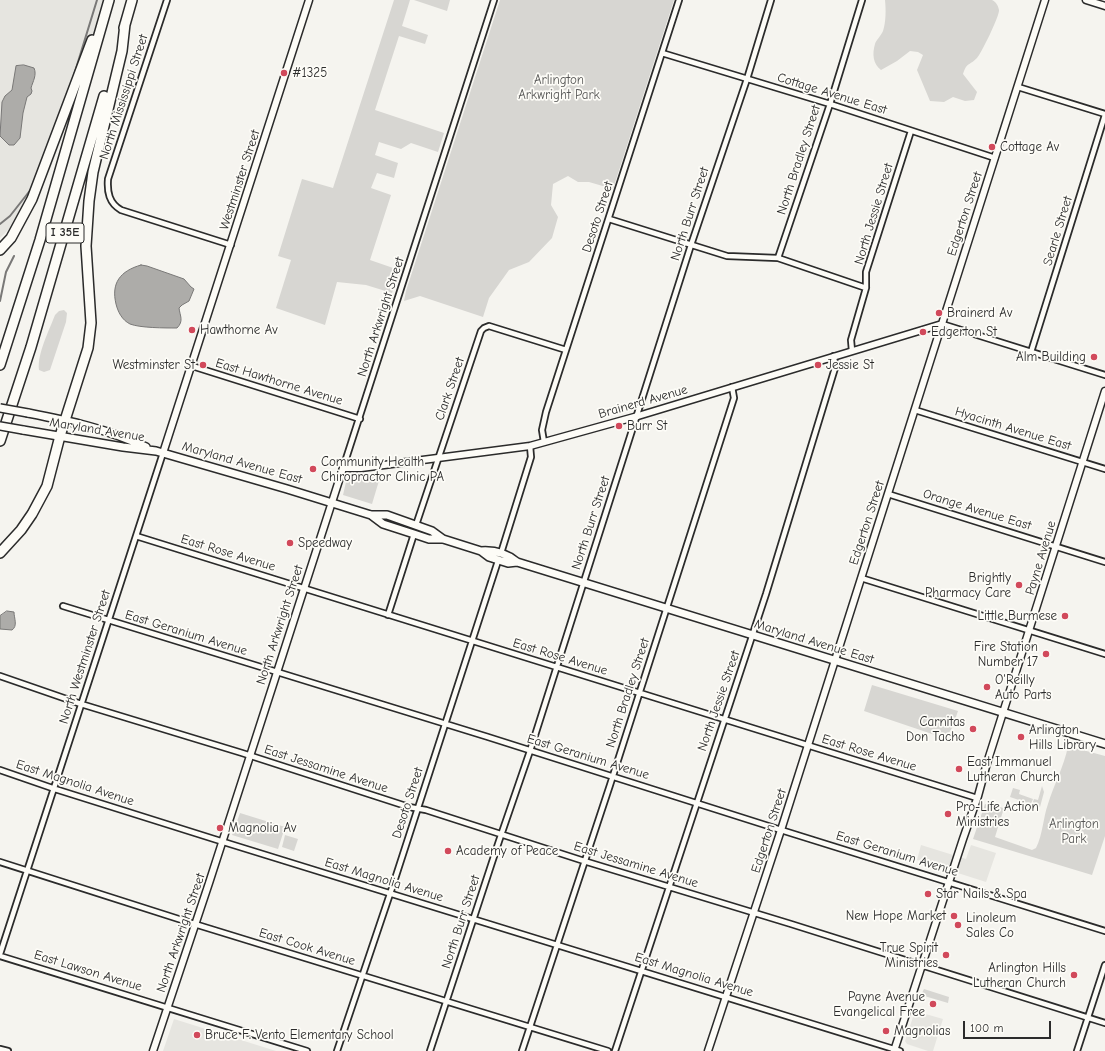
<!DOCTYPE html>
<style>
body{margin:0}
#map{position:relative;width:1105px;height:1051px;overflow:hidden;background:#f5f4ef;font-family:"Comic Neue",sans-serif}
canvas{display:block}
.scale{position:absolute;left:963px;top:1021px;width:88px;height:18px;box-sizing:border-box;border:2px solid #2b2b2b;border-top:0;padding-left:5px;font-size:12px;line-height:14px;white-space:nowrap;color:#2b2b2b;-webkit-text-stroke:3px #fdfcf7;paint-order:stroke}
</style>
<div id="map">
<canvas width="1105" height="1051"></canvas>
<div class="scale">100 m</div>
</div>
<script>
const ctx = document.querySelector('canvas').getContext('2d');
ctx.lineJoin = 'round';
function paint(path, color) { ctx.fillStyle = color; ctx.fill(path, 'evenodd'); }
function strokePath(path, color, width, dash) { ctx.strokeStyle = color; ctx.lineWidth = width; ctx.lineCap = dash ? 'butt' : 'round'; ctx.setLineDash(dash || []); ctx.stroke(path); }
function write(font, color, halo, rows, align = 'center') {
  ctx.font = font + ' "Comic Neue",sans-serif'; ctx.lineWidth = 3.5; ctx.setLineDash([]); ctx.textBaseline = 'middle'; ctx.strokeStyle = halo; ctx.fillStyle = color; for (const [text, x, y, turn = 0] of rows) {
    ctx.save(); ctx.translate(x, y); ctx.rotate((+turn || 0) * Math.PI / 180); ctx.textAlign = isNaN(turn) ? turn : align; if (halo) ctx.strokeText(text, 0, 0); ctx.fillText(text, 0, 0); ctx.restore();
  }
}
paint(new Path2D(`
 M0,0H108L83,83L49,172L37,196L24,214L0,238Z
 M921,845L966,859L971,845L996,853L986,882L917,860Z
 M915,1011L943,1019L933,1051H928L907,1044L905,1041Z
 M174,1019L276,1051H163Z`), '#e6e5e0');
paint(new Path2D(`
 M394,0H410L402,26L428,35L425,44L399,36L375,110L444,133L438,152L411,143L401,149L379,142L375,155L398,163L394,178L377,173L371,188L391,195L370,260L399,270L392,293L366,285L337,282L325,325L276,308L291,260L278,256L302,179L333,188Z
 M414,0H450L447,11Z
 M500,0H674L613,189L589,182H578L568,176L553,184L551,205L558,217L552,238L529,262L509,270L489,298L483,317L420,296L404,301L406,291Z
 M885,0H992C996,2 998,5 999,10C1000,15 981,54 977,58C969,66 967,62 963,74L977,92L974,100L965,101L953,97L944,102L930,101L917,70L923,55L918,52L910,51L897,61L881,70C873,64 872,54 875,44C876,40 881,36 883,31C886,22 886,10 885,0Z
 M64,310L67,313L66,322L50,370L44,372L39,370C37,354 49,331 55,315L59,311Z
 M381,474L372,504L343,495L346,482L349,478Z
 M872,685L958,711C954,721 953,735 941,737L864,711Z
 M1068,746L1105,756V836L1092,875L973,839L985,804L1004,808L995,837L1032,850L1036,848C1043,834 1043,818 1048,804C1054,784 1064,767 1068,746Z
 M1042,786L1044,792L1040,807L1032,805L1034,799L1038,800Z
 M1013,788L1020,790L1019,794L1033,799L1031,804L1010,797Z
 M240,813L285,827L278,849L232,835Z
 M285,835L298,839L294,851L282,847Z
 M924,989L949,997L948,1003L921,995Z`), '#d7d6d2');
const water = new Path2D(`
 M24,65L34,68C37,75 33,81 31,88L32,91L31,94L27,97L23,113L20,138L14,145H9L0,136L2,102L5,96L12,90L16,66Z
 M141,265L147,266L184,279L191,287L194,289L189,301L182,305L179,308C180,316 184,321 177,328C165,328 140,328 130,324C122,320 118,312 116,304C111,283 120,271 141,265Z
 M7,611L14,612C14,618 18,626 12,630L0,629V616Z`);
paint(water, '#adaca9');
strokePath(water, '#797877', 1);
strokePath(new Path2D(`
 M74,75L97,0
 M0,224L10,216L32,188
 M0,301L6,272L14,256`), '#797877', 2);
const minor = new Path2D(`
 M167,0L108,179C107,192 109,203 121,210L231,245
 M662,53L830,104L995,158
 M1018,87L1105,114
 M609,219L727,256L778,258L866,288
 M778,258L830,104L862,0
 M942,324L1105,375
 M852,351L851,340L866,288V272L911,131
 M1031,352L1105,115
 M192,366L360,419
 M915,410L1105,469
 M544,442L542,430L546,412L679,0
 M343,468L494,0
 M888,494L1105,562
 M416,525L481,331L484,328L489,326L566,350
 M136,536L977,798
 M501,553L531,457L530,446
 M861,578L1105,654
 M63,606L488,737L781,830L1105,931
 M388,615L414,534
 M0,676L81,704L242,753L409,807L426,810L584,861L791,924L1105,1023
 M0,770L55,789L214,839L900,1051
 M0,862L188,922L608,1051
 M0,954L163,453
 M0,956L307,1051
 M0,1049L8,1051
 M337,1051L393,885L498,561
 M430,1051L499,841L530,751L691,245L747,79L771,0
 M522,1051L610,785L734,398L732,387
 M615,1051L766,594L835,368L834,356
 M1077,1051L1105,965`);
const tertiary = new Path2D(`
 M1086,0L1105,6
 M163,453L309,0
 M153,1051L209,883L343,468H361L530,446L638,416L942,324
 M708,1051L781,830L1045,0
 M894,1051L963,839L978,796L987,763L1105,391`);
const secondary = new Path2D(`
 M28,413C69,421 108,429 146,447
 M23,430L123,447L156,451L287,489L371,515H387L432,531L443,539
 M371,515L383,524L414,534L429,539H443L481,551L489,557L508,563L517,562
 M481,551C495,550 506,553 517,562L1105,744`);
const motorway = new Path2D(`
 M124,28L132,0
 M0,250L11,238L32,199L92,40
 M0,365L40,240L109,0
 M0,441L31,347L104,96
 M0,553L21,530L32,514L47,486L60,436L88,348L91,323L86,246L89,201L93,172L122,51L125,24`);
strokePath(minor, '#2b2b2b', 8);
strokePath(tertiary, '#2b2b2b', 9);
strokePath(secondary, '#2b2b2b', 10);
strokePath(motorway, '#2b2b2b', 12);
strokePath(minor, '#fdfcf7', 4.5);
strokePath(tertiary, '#fdfcf7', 6);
strokePath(secondary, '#fdfcf7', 7);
strokePath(motorway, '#fdfcf7', 9);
const secondaryBridge = new Path2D(`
 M0,408L28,413
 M0,426L23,430`);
strokePath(secondaryBridge, '#2b2b2b', 10, []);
strokePath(secondaryBridge, '#fdfcf7', 7);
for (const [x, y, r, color] of [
 [284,73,4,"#d1495b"],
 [992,147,4,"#d1495b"],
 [939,313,4,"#d1495b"],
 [192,330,4,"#d1495b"],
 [923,332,4,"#d1495b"],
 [1094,357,4,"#d1495b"],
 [203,365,4,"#d1495b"],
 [818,365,4,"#d1495b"],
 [619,426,4,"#d1495b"],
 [313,469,4,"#d1495b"],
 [290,543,4,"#d1495b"],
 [1019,585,4,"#d1495b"],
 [1065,616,4,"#d1495b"],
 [1046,654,4,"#d1495b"],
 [987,687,4,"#d1495b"],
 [973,729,4,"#d1495b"],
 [1021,737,4,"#d1495b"],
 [959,769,4,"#d1495b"],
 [948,814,4,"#d1495b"],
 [220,828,4,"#d1495b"],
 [448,851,4,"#d1495b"],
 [928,894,4,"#d1495b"],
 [954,916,4,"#d1495b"],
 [958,925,4,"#d1495b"],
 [946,955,4,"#d1495b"],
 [1074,975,4,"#d1495b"],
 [933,1004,4,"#d1495b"],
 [886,1031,4,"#d1495b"],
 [197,1035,4,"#d1495b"]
]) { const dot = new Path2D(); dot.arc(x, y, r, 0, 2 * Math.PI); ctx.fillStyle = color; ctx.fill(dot); strokePath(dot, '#fdfcf7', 1.5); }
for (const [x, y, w] of [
 [65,233,38]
]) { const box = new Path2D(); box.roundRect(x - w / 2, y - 10, w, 20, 3); ctx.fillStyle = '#fdfcf7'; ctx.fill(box); strokePath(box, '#2b2b2b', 1); }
write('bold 12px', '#2b2b2b', null, [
 ["I 35E",65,233]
]);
write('13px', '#2b2b2b', '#fdfcf7', [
 ["#1325",292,73],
 ["Cottage Av",1000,147],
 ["Brainerd Av",947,313],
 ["Hawthorne Av",200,330],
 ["Edgerton St",931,332],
 ["Alm Building",1086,357,"right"],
 ["Westminster St",195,365,"right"],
 ["Jessie St",826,365],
 ["Burr St",627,426],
 ["Community Health",321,462],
 ["Chiropractor Clinic PA",321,477],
 ["Speedway",298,543],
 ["Brightly",1011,578,"right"],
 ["Pharmacy Care",1011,593,"right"],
 ["Little Burmese",1057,616,"right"],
 ["Fire Station",1038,647,"right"],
 ["Number 17",1038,662,"right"],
 ["O'Reilly",995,680],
 ["Auto Parts",995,695],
 ["Carnitas",965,722,"right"],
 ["Don Tacho",965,737,"right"],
 ["Arlington",1029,730],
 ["Hills Library",1029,745],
 ["East Immanuel",967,762],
 ["Lutheran Church",967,777],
 ["Pro-Life Action",956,807],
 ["Ministries",956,822],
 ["Magnolia Av",228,828],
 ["Academy of Peace",456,851],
 ["Star Nails & Spa",936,894],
 ["New Hope Market",946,916,"right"],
 ["Linoleum",966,918],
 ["Sales Co",966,933],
 ["True Spirit",938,948,"right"],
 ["Ministries",938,963,"right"],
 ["Arlington Hills",1066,968,"right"],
 ["Lutheran Church",1066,983,"right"],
 ["Payne Avenue",925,997,"right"],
 ["Evangelical Free",925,1012,"right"],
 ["Magnolias",894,1031],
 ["Bruce F. Vento Elementary School",205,1035]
], 'left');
write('13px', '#565655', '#fdfcf7', [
 ["Arlington",559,80],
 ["Arkwright Park",559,95],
 ["Arlington",1074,824],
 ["Park",1074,839]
]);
write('13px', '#2b2b2b', '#fdfcf7', [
 ["Cottage Avenue East",832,94,17],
 ["North Mississippi Street",124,97,-72],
 ["North Bradley Street",799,160,-72],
 ["Westminster Street",240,180,-72],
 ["North Burr Street",690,214,-72],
 ["North Jessie Street",874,214,-73],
 ["Edgerton Street",965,214,-72],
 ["Desoto Street",598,217,-72],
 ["Searle Street",1058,231,-73],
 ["North Arkwright Street",381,317,-72],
 ["East Hawthorne Avenue",279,382,17],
 ["Clark Street",450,389,-71],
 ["Brainerd Avenue",643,402,-16],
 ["Hyacinth Avenue East",1013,429,17],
 ["Maryland Avenue",97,430,9],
 ["Maryland Avenue East",242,463,16],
 ["Orange Avenue East",977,510,17],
 ["North Burr Street",591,523,-72],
 ["Edgerton Street",867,523,-72],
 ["East Rose Avenue",228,553,17],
 ["Payne Avenue",1041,558,-73],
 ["North Arkwright Street",280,625,-72],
 ["East Geranium Avenue",186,633,17],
 ["Maryland Avenue East",814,642,17],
 ["North Westminster Street",85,657,-72],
 ["East Rose Avenue",560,657,17],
 ["North Bradley Street",628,693,-72],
 ["North Jessie Street",719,701,-71],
 ["East Rose Avenue",869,753,17],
 ["East Geranium Avenue",588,757,17],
 ["East Jessamine Avenue",326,769,18],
 ["East Magnolia Avenue",75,783,18],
 ["Desoto Street",408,803,-72],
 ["Edgerton Street",769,831,-72],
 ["East Geranium Avenue",897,854,17],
 ["East Jessamine Avenue",636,865,17],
 ["East Magnolia Avenue",384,880,17],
 ["North Burr Street",461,922,-72],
 ["North Arkwright Street",181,933,-71],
 ["East Cook Avenue",307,947,17],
 ["East Lawson Avenue",88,971,17],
 ["East Magnolia Avenue",694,975,17]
]);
</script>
